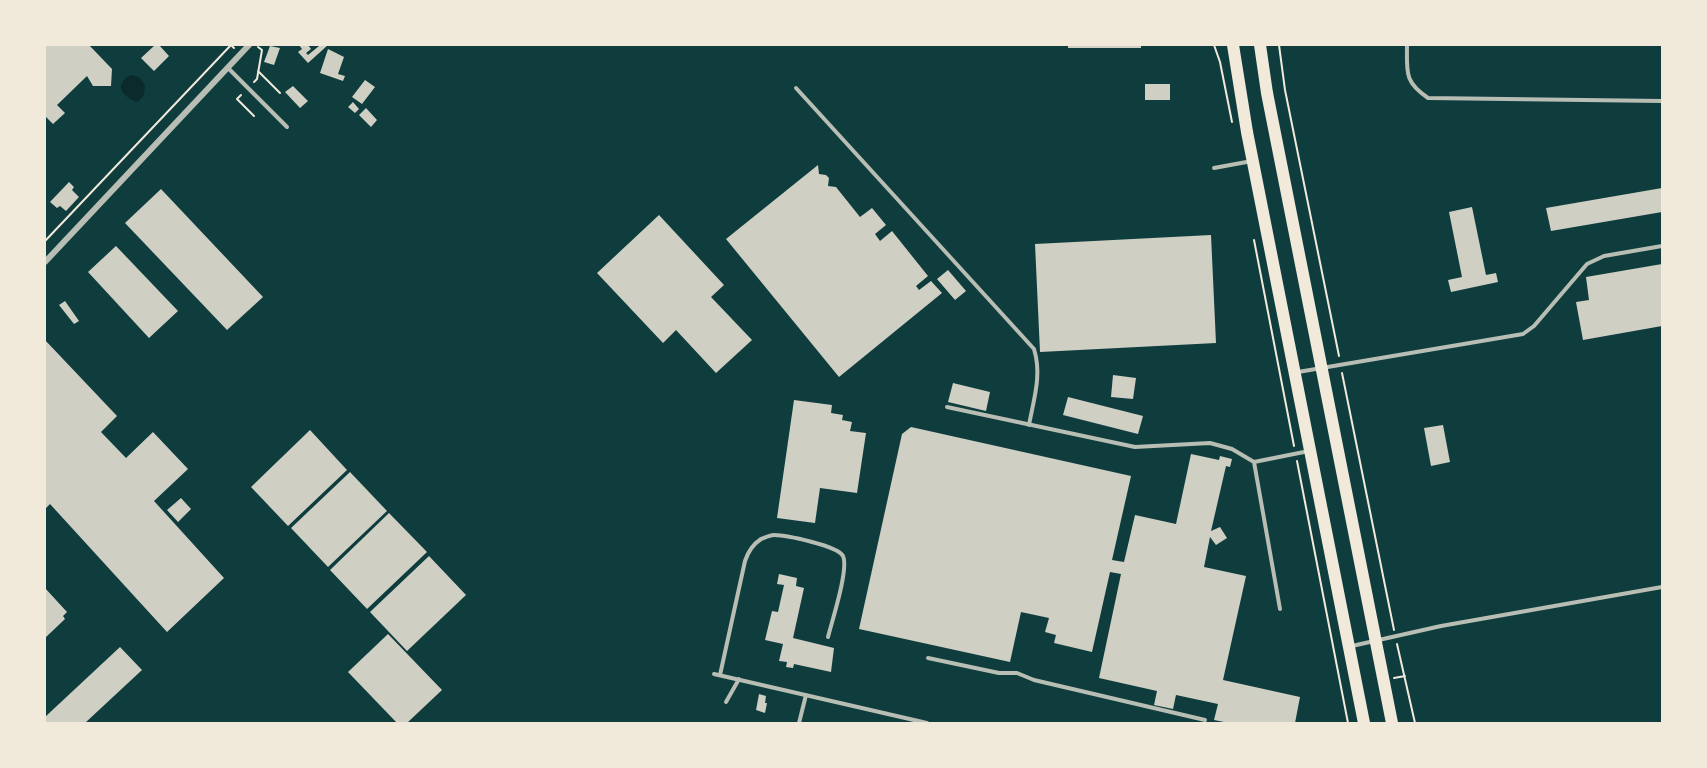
<!DOCTYPE html>
<style>
body{margin:0}
#map{position:relative;width:1707px;height:768px;overflow:hidden;background:#0f3d3e;font-family:"Varela Round",sans-serif}
canvas{display:block}
.frame{position:absolute;inset:0;border:46px solid #f1e9da;pointer-events:none}
</style>
<div id="map">
<canvas width="1707" height="768"></canvas>
<div class="frame"></div>
</div>
<script>
const ctx = document.querySelector('canvas').getContext('2d');
ctx.lineJoin = 'round';
function paint(path, color) { ctx.fillStyle = color; ctx.fill(path, 'evenodd'); }
function strokePath(path, color, width, dash) { ctx.strokeStyle = color; ctx.lineWidth = width; ctx.lineCap = dash ? 'butt' : 'round'; ctx.setLineDash(dash || []); ctx.stroke(path); }
paint(new Path2D(`
 M131,75L139,77L145,85L144,95L138,102C123,98 112,84 131,75Z`), '#0a2a2b');
paint(new Path2D(`
 M45,45H89L112,69L111,86H93L87,76L57,105L65,113L53,124L45,116Z
 M155,45H159L169,56L154,71L141,58Z
 M299,45H308L311,49L306,53L308,55L319,46L328,45L308,63L298,52L302,49Z
 M1068,45H1141V48H1068Z
 M270,46L280,48L274,65L264,62Z
 M328,49L344,57L338,74L345,76L343,81L320,73Z
 M365,80L375,87L362,104L352,97Z
 M1145,84H1170V100H1145Z
 M293,86L308,101L300,108L285,92Z
 M353,102L359,109L355,113L348,107Z
 M366,108L377,120L371,127L359,115Z
 M818,165L819,174L826,175L829,178L828,186L836,187L860,217L872,208L886,225L875,234L880,241L892,231L928,276L916,286L919,290L931,281L942,293L839,377L726,239Z
 M69,182L74,187L72,190L79,197L66,211L60,206L57,208L50,202Z
 M1662,188V212L1551,231L1546,208Z
 M161,189L263,297L227,330L125,223Z
 M1472,207L1486,275L1496,273L1498,282L1451,292L1448,280L1462,277L1449,212Z
 M659,215L724,285L711,297L752,340L716,373L676,330L663,343L597,273Z
 M1211,235L1216,343L1040,352L1035,244Z
 M116,246L178,311L149,338L88,272Z
 M1662,264V326L1583,340L1576,302L1589,300L1586,277Z
 M948,270L966,291L955,300L937,279Z
 M65,301L79,321L74,324L59,305Z
 M45,340L117,416L101,432L126,458L153,432L188,469L154,501L224,578L167,632L50,504L45,509Z
 M1113,375L1136,378L1133,399L1111,397Z
 M953,383L990,392L986,411L948,402Z
 M1068,397L1143,416L1138,434L1063,415Z
 M794,400L832,405L831,413L843,415L842,420L852,422L850,431L866,433L857,493L820,488L815,523L777,518Z
 M1443,425L1450,462L1431,466L1424,428Z
 M911,427L1131,476L1112,560L1124,562L1135,515L1176,524L1191,454L1219,460L1220,456L1232,459L1230,467L1226,466L1211,531L1220,527L1227,538L1216,545L1210,537L1204,567L1246,576L1223,680L1300,697L1295,723H1229L1214,720L1218,704L1176,695L1173,709L1154,705L1157,691L1099,678L1121,574L1110,572L1092,652L1054,643L1056,635L1045,632L1049,618L1021,612L1010,662L859,629L902,434Z
 M310,430L347,470L288,526L251,487Z
 M350,472L387,511L328,567L291,528Z
 M181,498L191,509L178,522L167,510Z
 M389,513L427,552L367,609L330,570Z
 M429,556L466,595L407,651L370,612Z
 M779,574L797,578L796,586L804,588L793,638L834,648L831,672L794,664L793,668L786,667L787,662L779,661L783,644L765,640L772,611L778,612L784,585L777,584Z
 M45,588L67,612L63,616L65,619L45,638Z
 M388,634L442,690L407,723H397L348,672Z
 M120,647L142,670L85,723H45V717Z
 M759,694L766,696L765,703H767L765,713L756,710Z`), '#cfcfc3');
strokePath(new Path2D(`
 M1214,45L1220,62L1232,122
 M1279,45L1285,90L1339,356
 M258,71L280,93
 M254,82L257,79L262,50L258,47
 M241,95L237,99L254,116
 M1254,240L1294,446
 M45,241L231,45L234,48
 M1342,373L1394,630
 M1297,461L1348,723
 M1397,644L1415,723
 M1394,678L1405,676`), '#f1e9da', 2);
strokePath(new Path2D(`
 M1407,45C1407,72 1404,82 1428,98L1662,101
 M228,68L287,127
 M796,88L1034,349C1042,375 1034,398 1029,425
 M1214,168L1252,161
 M1298,372L1523,334L1534,326L1587,264L1604,256L1662,246
 M947,407L1135,447L1210,443L1232,449L1254,462L1280,609
 M1254,462L1309,451
 M1352,646L1441,626L1662,587
 M928,658L999,673H1017L1034,680L1205,720
 M714,674L927,723
 M720,675L745,561C748,552 752,545 761,539C764,538 770,535 774,535C786,535 838,546 843,556C849,569 832,621 828,637
 M726,702L739,679
 M799,723L806,695`), '#b8beb3', 4);
strokePath(new Path2D(`
 M45,262L249,45`), '#b8beb3', 6);
strokePath(new Path2D(`
 M1233,45L1247,132L1364,723
 M1260,45L1267,93L1392,723`), '#f1e9da', 12);
</script>
